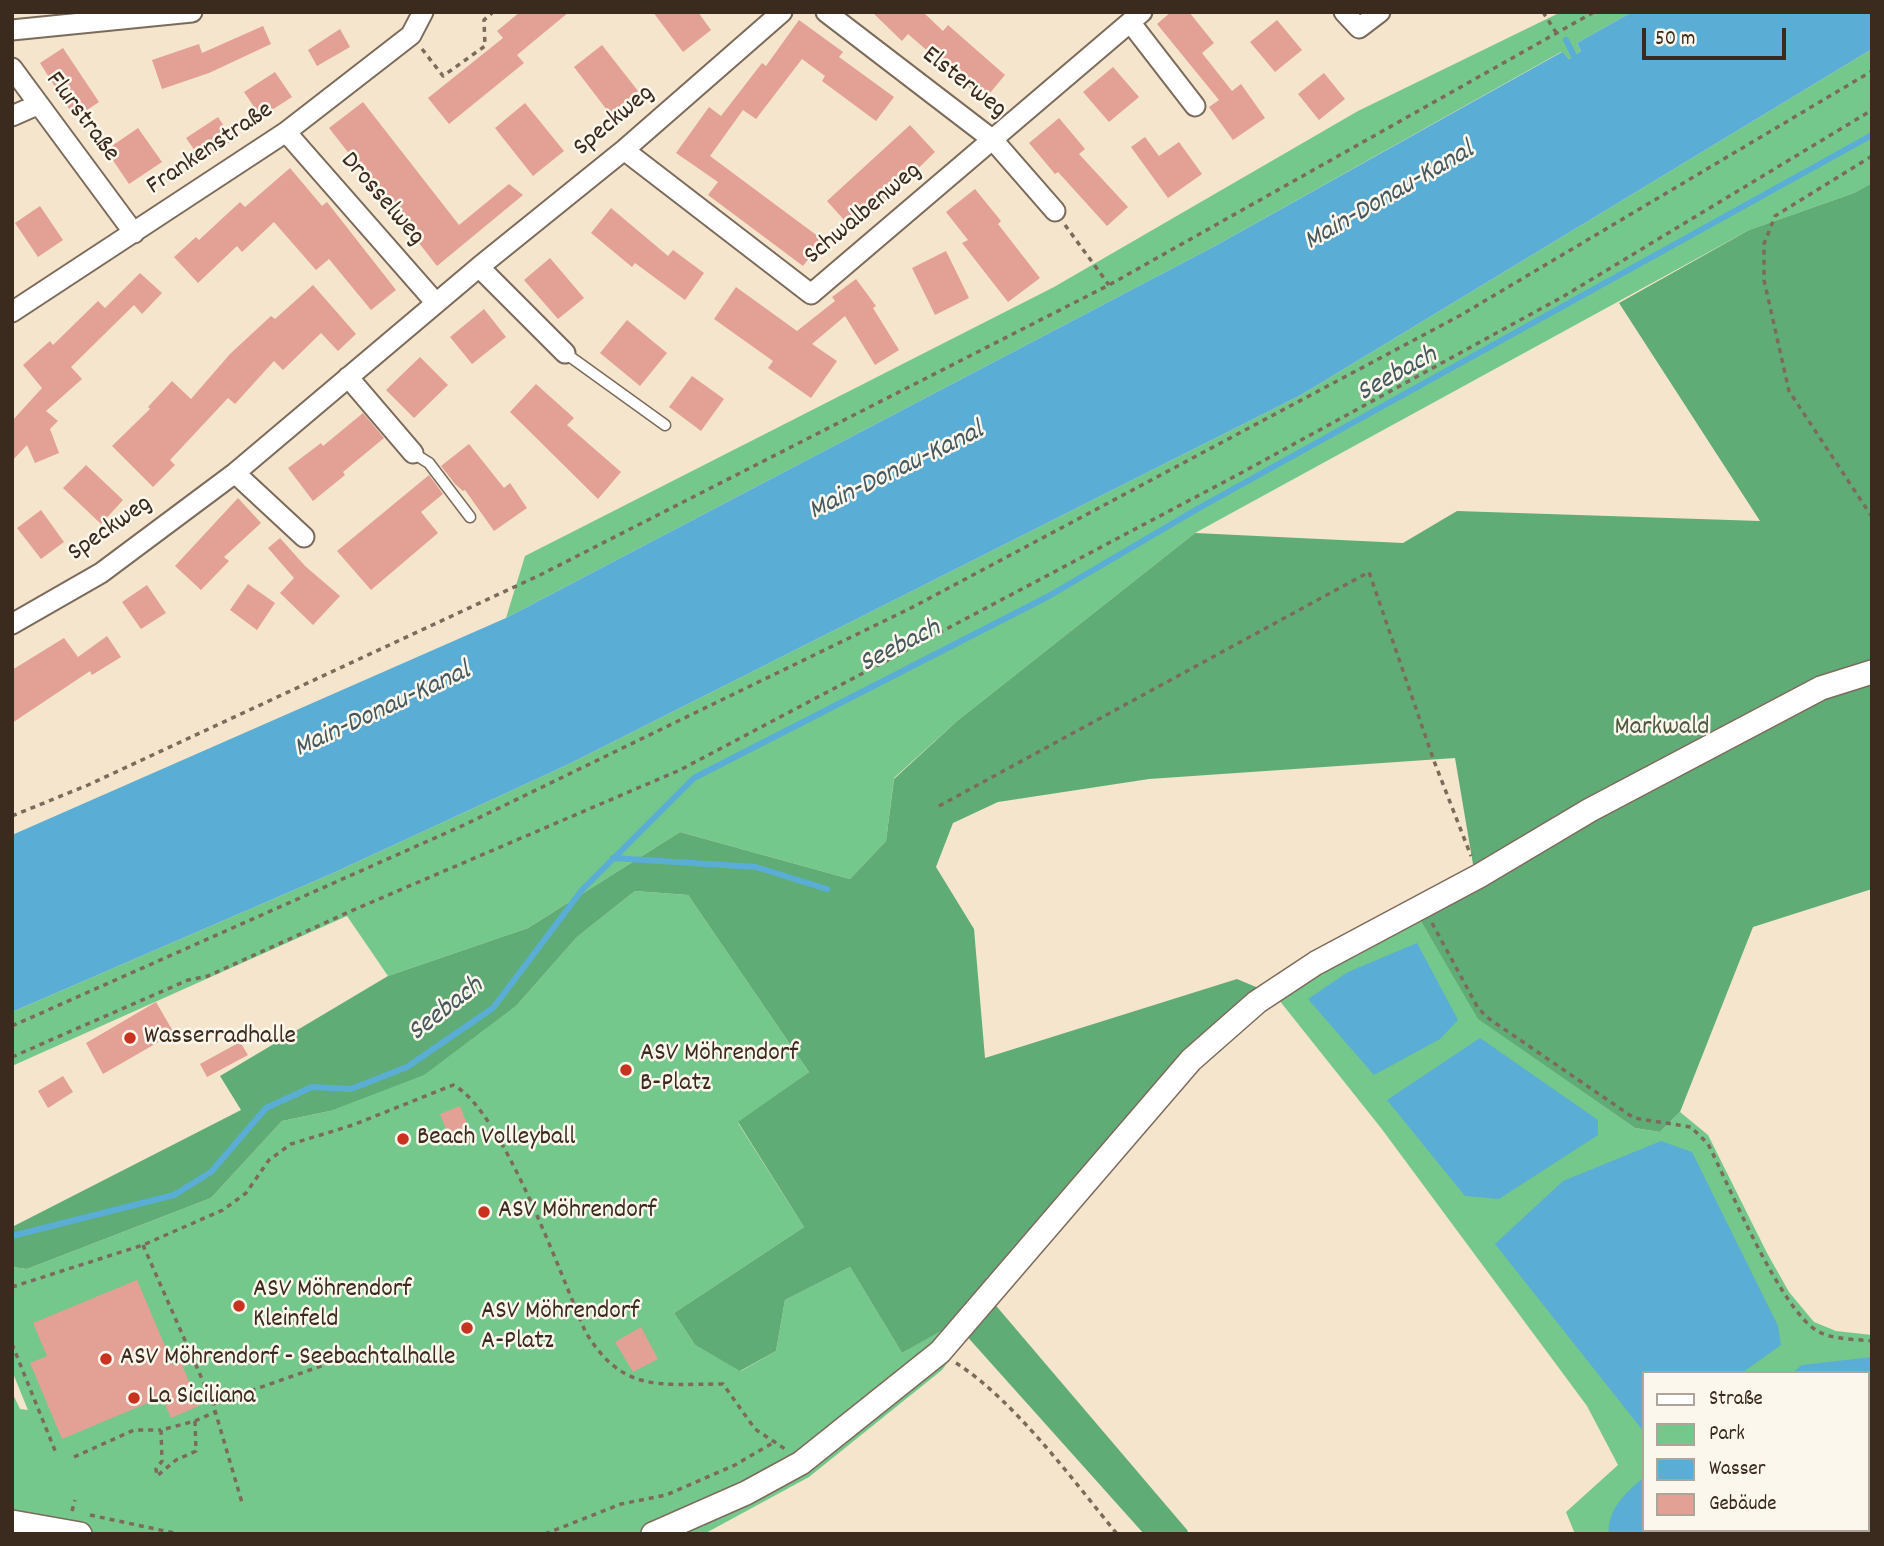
<!DOCTYPE html>
<meta charset="utf-8">
<style>
body{margin:0}
#map{position:relative;width:1884px;height:1546px;overflow:hidden;background:#f4e5cc;font-family:Dekko,sans-serif}
canvas{display:block}
.frame{position:absolute;inset:0;border:14px solid #3b2a1e;pointer-events:none}
.legend{position:absolute;left:1642px;top:1371px;width:228px;height:161px;box-sizing:border-box;background:#fbf7ec;border:2px solid #aea59a;margin:0;padding:9px 12px;list-style:none;font-size:21px;color:#3b2a1e}
.legend li{display:flex;align-items:center;gap:14px;height:35px}
.legend b{width:35px;border:2px solid #aea59a}
.scale{position:absolute;left:1642px;top:28px;width:144px;height:32px;box-sizing:border-box;border:4px solid #3b2a1e;border-top:0;padding-left:9px;font-size:21px;line-height:24px;white-space:nowrap;color:#3b2a1e;-webkit-text-stroke:5px #fbf7ec;paint-order:stroke}
</style>
<div id="map">
<canvas width="1884" height="1546"></canvas>
<div class="frame"></div>
<ul class="legend">
<li><b style="height:9px;background:#fff"></b>Straße</li>
<li><b style="height:19px;background:#75c88b"></b>Park</li>
<li><b style="height:19px;background:#5aadd5"></b>Wasser</li>
<li><b style="height:19px;background:#e3a094"></b>Gebäude</li>
</ul>
<div class="scale">50 m</div>
</div>
<script>
const ctx = document.querySelector('canvas').getContext('2d');
ctx.lineJoin = 'round';
function paint(path, color) { ctx.fillStyle = color; ctx.fill(path, 'evenodd'); }
function strokePath(path, color, width, dash) { ctx.strokeStyle = color; ctx.lineWidth = width; ctx.lineCap = dash ? 'butt' : 'round'; ctx.setLineDash(dash || []); ctx.stroke(path); }
function write(font, color, halo, rows, align = 'center') {
  ctx.font = font + ' Dekko,sans-serif'; ctx.lineWidth = 5; ctx.setLineDash([]); ctx.textBaseline = 'middle'; ctx.strokeStyle = halo; ctx.fillStyle = color; for (const [text, x, y, turn = 0] of rows) {
    ctx.save(); ctx.translate(x, y); ctx.rotate((+turn || 0) * Math.PI / 180); ctx.textAlign = isNaN(turn) ? turn : align; if (halo) ctx.strokeText(text, 0, 0); ctx.fillText(text, 0, 0); ctx.restore();
  }
}
paint(new Path2D(`
 M1561,12H1632L1577,43L1581,51L1569,59L1561,52L1215,246L506,618L525,556L1054,287L1358,111Z
 M1872,49V183L1854,193L1749,230L1195,533L957,721L894,778L886,841L850,879L680,832L528,928L388,976L347,916L12,1066V1012L331,874L569,764L1301,395Z
 M635,891L688,895L809,1072L738,1123L804,1227L674,1313L695,1345L741,1371L776,1351L785,1300L850,1267L902,1353L955,1322L967,1337L942,1370L809,1477L704,1534L12,1532V1392L20,1409L28,1410L12,1371V1267L27,1269L211,1198L282,1121L330,1111L517,1005L577,937Z
 M1419,918L1479,1019L1635,1128L1660,1132L1680,1112L1708,1135L1767,1253L1789,1292L1814,1322L1836,1331L1872,1335V1534H1575L1566,1512L1618,1465L1587,1406L1381,1128L1275,995ZM1644,1373H1868V1530H1644Z`), '#75c88b');
paint(new Path2D(`
 M1872,183V889L1753,927L1680,1112L1660,1132L1635,1128L1478,1019L1419,918L1476,882L1455,758L1149,779L998,802L953,823L936,867L974,929L985,1058L1237,979L1275,995L1175,1090L992,1301L1188,1531L1185,1534H1144L955,1323L902,1353L850,1267L785,1300L776,1351L740,1371L695,1345L674,1313L804,1227L738,1122L809,1072L688,895L635,891L577,937L517,1005L424,1075L330,1111L282,1121L211,1198L27,1269L12,1267V1227L241,1110L220,1076L388,976L528,928L680,832L850,879L886,841L894,779L957,721L1195,533L1403,543L1457,511L1760,521L1619,303L1749,230L1854,193Z`), '#60ac77');
paint(new Path2D(`
 M1632,12H1872V49L1301,395L569,764L331,874L12,1012V835L506,618L1215,246L1562,52L1569,59L1581,51L1577,43Z
 M1417,943L1458,1020L1440,1039L1374,1075L1308,999L1348,972Z
 M1480,1038L1598,1120V1135L1499,1199L1465,1196L1387,1100Z
 M1661,1141L1692,1152L1778,1326L1781,1345L1742,1373H1644V1432L1495,1244L1563,1181Z
 M1872,1357V1534H1609C1606,1511 1628,1489 1644,1478V1530H1868V1373H1792L1802,1365Z`), '#5aadd5');
strokePath(new Path2D(`
 M1566,40L1574,56
 M613,858L756,867L827,889
 M12,1236L174,1195L211,1172L266,1108L312,1087L351,1089L407,1067L493,1008L582,890L694,778L1049,596L1199,508L1872,135`), '#5aadd5', 6);
paint(new Path2D(`
 M520,12H569L517,55L524,63L449,124L428,98L503,38L497,31Z
 M653,12H698L711,30L683,52Z
 M872,12H923L943,31L948,25L1005,75L984,100L908,34L902,41Z
 M1171,12H1189L1214,43L1202,53L1232,91L1241,84L1265,118L1233,140L1209,107L1219,100L1157,24Z
 M799,20L843,52L839,57L894,97L876,121L822,81L825,76L802,59L756,119L743,110L710,156L823,240L803,266L708,195L718,182L676,153L709,107L721,116L762,63L766,66Z
 M1277,20L1302,50L1275,72L1250,42Z
 M263,26L271,44L209,73L162,89L152,60L199,44L202,53Z
 M340,29L350,47L317,66L308,50Z
 M602,45L638,91L610,114L574,67Z
 M63,48L99,102L75,118L40,63Z
 M1113,67L1139,97L1109,122L1083,92Z
 M275,72L292,97L261,117L244,92Z
 M1324,73L1345,99L1319,120L1298,94Z
 M363,102L459,225L509,184L523,195L437,266L329,128Z
 M525,103L564,151L533,176L495,128Z
 M218,117L233,140L202,161L186,138Z
 M1059,118L1085,149L1079,154L1128,207L1107,226L1058,172L1055,174L1029,143Z
 M910,125L935,152L854,231L827,201Z
 M138,128L162,162L129,184L106,150Z
 M1145,137L1159,156L1179,142L1202,174L1168,198L1131,147Z
 M290,168L322,206L327,202L396,290L371,310L329,259L316,270L274,222L242,252L237,246L198,283L174,257L196,237L199,240L240,202L245,207Z
 M975,189L1001,221L998,224L1040,278L1008,302L962,243L968,240L946,212Z
 M40,206L63,240L38,257L15,223Z
 M611,208L668,256L673,250L704,273L685,300L635,263L632,267L591,233Z
 M946,251L969,298L935,315L912,268Z
 M550,258L584,298L558,319L524,280Z
 M140,273L162,293L142,314L134,305L71,367L82,379L46,411L58,421L50,429L59,453L35,463L27,445L12,461V421L42,388L23,365L50,341L53,345L98,301L105,308Z
 M856,279L876,306L873,308L899,350L875,365L845,316L812,344L837,361L811,398L768,368L773,361L714,319L736,287L797,331L835,301L832,297Z
 M313,285L356,334L338,351L321,333L283,370L274,361L235,404L228,398L170,460L175,465L153,487L112,446L150,409L148,407L172,381L191,399L230,354L271,316L275,319Z
 M484,309L506,337L472,364L450,337Z
 M627,320L667,353L640,386L600,353Z
 M420,357L448,385L414,418L386,390Z
 M692,376L724,399L701,431L669,407Z
 M536,384L574,418L567,425L621,472L598,499L510,412Z
 M363,413L384,438L343,472L345,475L313,501L288,468L321,443L323,446Z
 M469,444L504,488L510,483L527,508L494,531L465,490L463,491L455,484L441,466Z
 M86,465L123,500L101,524L63,488Z
 M429,475L443,494L421,512L438,533L371,590L337,551Z
 M238,498L261,523L224,557L229,561L201,590L175,566Z
 M41,510L64,542L41,559L17,528Z
 M280,538L305,566L340,596L313,625L280,593L294,578L268,548Z
 M248,584L275,603L257,630L230,610Z
 M147,585L166,613L141,629L122,602Z
 M107,636L121,657L92,675L90,671L12,723V670L64,638L78,657Z
 M156,1002L174,1033L103,1074L86,1043Z
 M240,1042L248,1055L207,1077L200,1064Z
 M63,1076L73,1092L48,1108L38,1091Z
 M460,1106L471,1134L451,1142L440,1114Z
 M137,1280L173,1365L181,1362L199,1406L171,1418L162,1397L62,1439L30,1363L47,1356L33,1323Z
 M641,1327L658,1359L633,1372L615,1342Z`), '#e3a094');
const service = new Path2D(`
 M565,353L665,425
 M413,453L429,463L470,517`);
const minor = new Path2D(`
 M826,12L993,140L1055,211
 M1344,12L1359,28L1380,12
 M1130,22L1195,106
 M12,30L192,12
 M12,68L134,233
 M12,116L37,105
 M286,132L436,303
 M624,150L811,294L1142,12
 M479,267L565,353
 M12,312L286,132L411,35L423,12
 M348,377L413,453
 M235,473L304,537
 M12,624L101,573L235,473L479,267L624,150L782,12`);
const tertiary = new Path2D(`
 M12,1522L80,1534
 M653,1534L746,1493L801,1463L940,1352L1191,1060L1257,1002L1316,963L1479,876L1590,810L1821,688L1872,672`);
strokePath(service, '#7c6b5b', 13);
strokePath(minor, '#7c6b5b', 23);
strokePath(tertiary, '#7c6b5b', 26);
strokePath(new Path2D(`
 M1543,12L1557,34
 M422,49L443,76L485,46L484,20L493,12
 M1872,156L1775,216L1764,244V280L1789,391L1872,517
 M1065,225L1109,285
 M939,806L1369,572L1434,761L1471,856
 M12,816L88,785L540,575L1109,285L1594,12
 M1432,923L1478,1008L1488,1018L1634,1118L1691,1127L1708,1144C1729,1185 1781,1312 1819,1332C1835,1340 1855,1339 1872,1341
 M12,1026L464,825L911,608L1461,315L1872,71
 M12,1057L188,980L208,976L351,911L680,770L1241,473L1564,296L1872,110
 M143,1245L213,1404L243,1506
 M12,1287L143,1245L223,1210L246,1193L269,1160L291,1144L353,1125L453,1085C502,1109 561,1276 585,1331C622,1393 658,1384 723,1384L755,1429L785,1449
 M12,1344L56,1453
 M956,1363C1014,1400 1073,1480 1117,1534
 M213,1404L327,1364
 M195,1421L196,1451L176,1460L157,1476L156,1469L162,1461L161,1430L195,1421L215,1412
 M74,1457L134,1430H161
 M72,1511L75,1500
 M90,1515L179,1534
 M545,1534L621,1504L666,1495L735,1465L776,1441`), '#7c6b5b', 3.5, [5, 5]);
strokePath(service, '#fff', 10);
strokePath(minor, '#fff', 19);
strokePath(tertiary, '#fff', 23);
for (const [x, y, r, color] of [
 [130,1038,7,"#c8321e"],
 [626,1070,7,"#c8321e"],
 [403,1139,7,"#c8321e"],
 [484,1212,7,"#c8321e"],
 [239,1306,7,"#c8321e"],
 [467,1328,7,"#c8321e"],
 [106,1359,7,"#c8321e"],
 [134,1398,7,"#c8321e"]
]) { const dot = new Path2D(); dot.arc(x, y, r, 0, 2 * Math.PI); ctx.fillStyle = color; ctx.fill(dot); strokePath(dot, '#fbf7ec', 2.5); }
write('26px', '#3b2a1e', '#fbf7ec', [
 ["Elsterweg",963,84,38],
 ["Flurstraße",81,118,53],
 ["Speckweg",615,122,-40],
 ["Frankenstraße",211,150,-34],
 ["Drosselweg",381,200,49],
 ["Schwalbenweg",864,215,-40],
 ["Speckweg",111,530,-35]
]);
write('26px', '#4c593f', '#fbf7ec', [
 ["Markwald",1662,729]
]);
write('26px', '#3b2a1e', '#fbf7ec', [
 ["Wasserradhalle",144,1038],
 ["ASV Möhrendorf",640,1055],
 ["B-Platz",640,1085],
 ["Beach Volleyball",417,1139],
 ["ASV Möhrendorf",498,1212],
 ["ASV Möhrendorf",253,1291],
 ["Kleinfeld",253,1321],
 ["ASV Möhrendorf",481,1313],
 ["A-Platz",481,1343],
 ["ASV Möhrendorf - Seebachtalhalle",120,1359],
 ["La Siciliana",148,1398]
], 'left');
write('italic 28px', '#46585e', '#fbf7ec', [
 ["Main-Donau-Kanal",1390,198,-30],
 ["Seebach",1398,376,-29],
 ["Main-Donau-Kanal",897,473,-26],
 ["Seebach",901,648,-27],
 ["Main-Donau-Kanal",383,712,-25],
 ["Seebach",447,1011,-38]
]);
</script>
